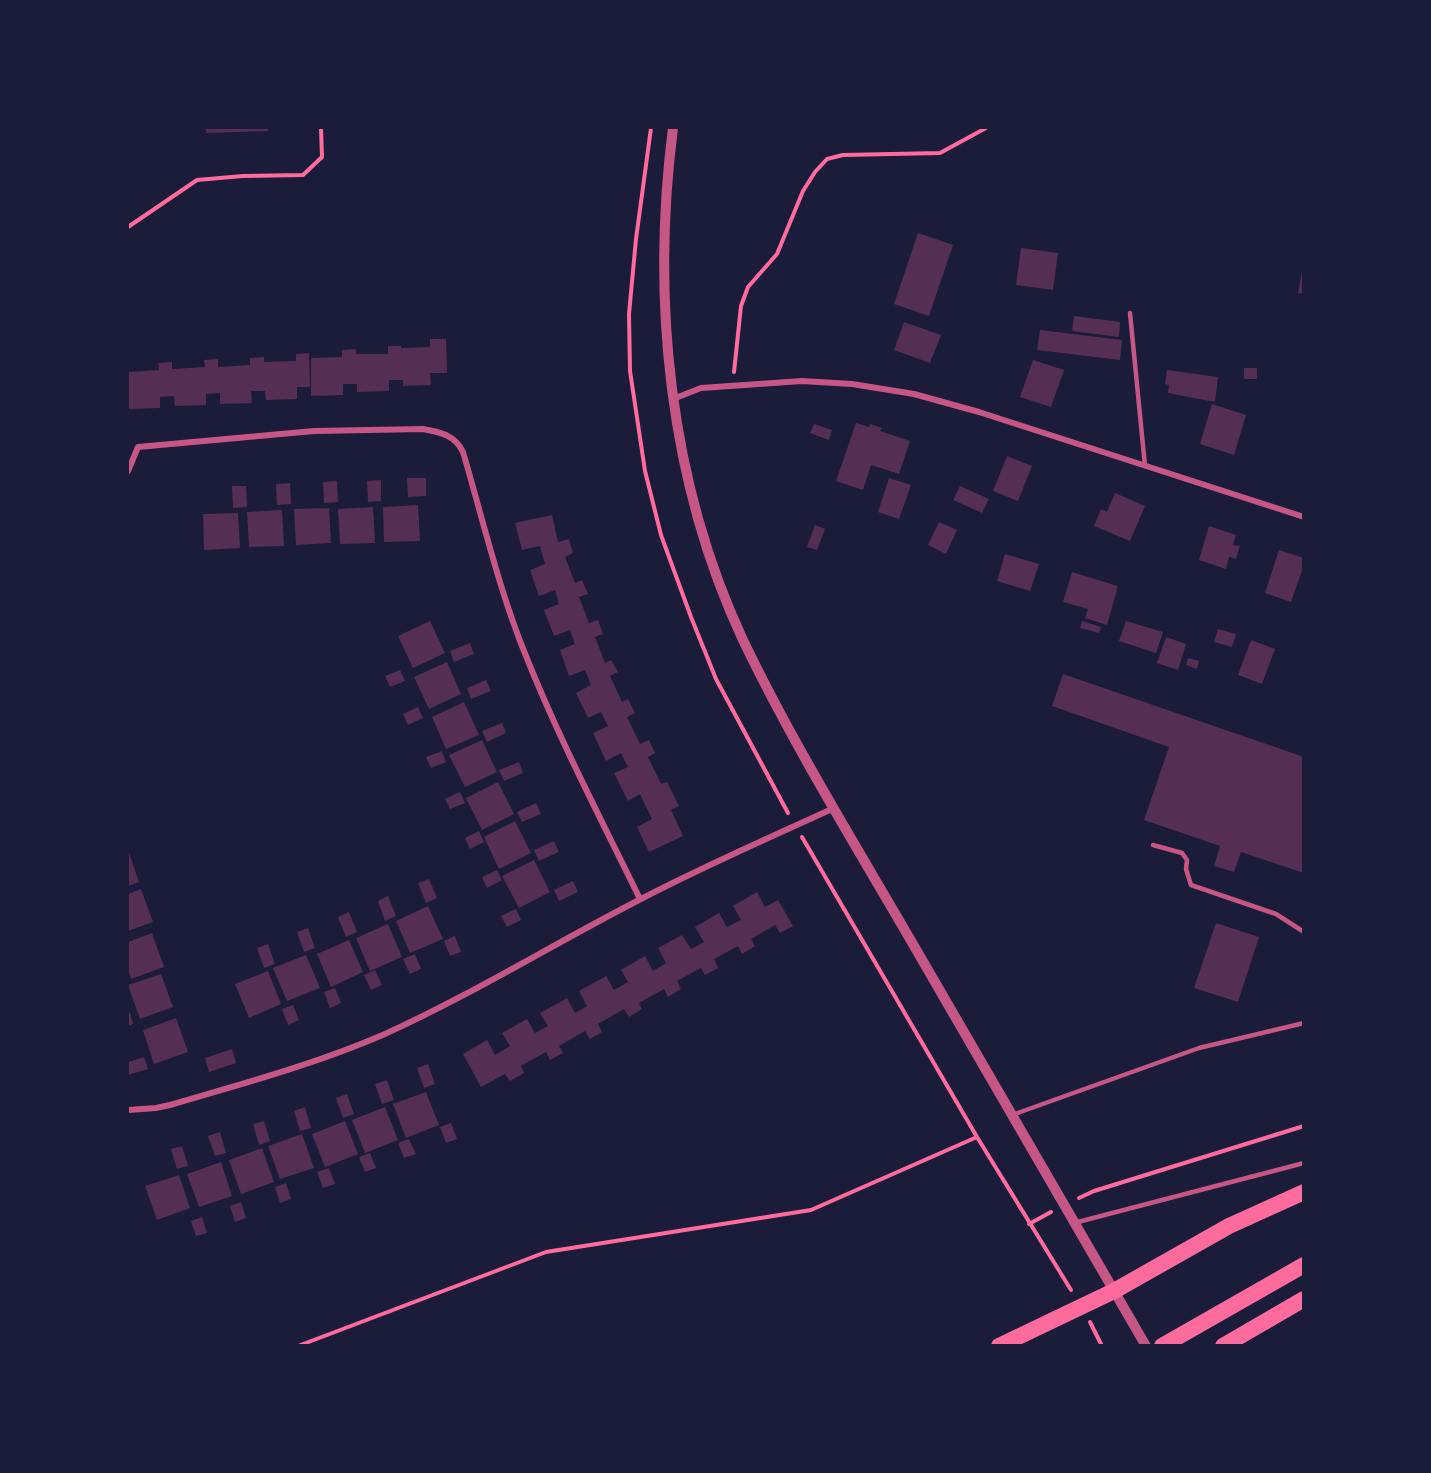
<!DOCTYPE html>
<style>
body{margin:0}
#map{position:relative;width:1431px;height:1473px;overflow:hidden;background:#1b1b3a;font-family:Roboto,sans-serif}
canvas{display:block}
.frame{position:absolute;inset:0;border:129px solid #1b1b3a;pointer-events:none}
</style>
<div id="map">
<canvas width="1431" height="1473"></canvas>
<div class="frame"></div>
</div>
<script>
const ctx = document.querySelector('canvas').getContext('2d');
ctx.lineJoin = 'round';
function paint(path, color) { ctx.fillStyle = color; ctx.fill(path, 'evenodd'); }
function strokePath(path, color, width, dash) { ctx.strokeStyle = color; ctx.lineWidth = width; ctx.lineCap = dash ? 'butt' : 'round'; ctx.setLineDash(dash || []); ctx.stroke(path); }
paint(new Path2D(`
 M206,128H268V131L206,133Z
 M918,233L953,245L929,316L894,304Z
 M1021,248L1058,253L1053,290L1016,285Z
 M1302,271H1304V294L1298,293Z
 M1074,316L1120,322L1119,337L1072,331Z
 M904,322L941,335L930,363L894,350Z
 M1040,330L1122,340L1120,360L1037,350Z
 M430,339H446L447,373H430L431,385L403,386V380H389V391L357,392V384H343V395L311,396V358L342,357V350L356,349V354H388V346H401V348L430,347Z
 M309,353L310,387H297V399L266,400L265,391H251L252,403L220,404V393L206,394V405L175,406L174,396L160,397V408L128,409V372L159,370L158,363L172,362V369L205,367L204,360L218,359V367L250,365V358L264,357V362L296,361V354Z
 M1033,360L1064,370L1051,407L1020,397Z
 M1244,368H1257V379H1244Z
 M1167,370L1218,377L1215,402L1168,393L1169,385L1165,384Z
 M1212,404L1246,415L1234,455L1200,444Z
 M856,423L869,427L870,424L882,428L880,431L910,441L899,474L871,465L863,490L836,481Z
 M814,424L832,430L829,440L810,433Z
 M1007,456L1032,466L1018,501L993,491Z
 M407,478H426V496L408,497Z
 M889,478L911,485L899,519L878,512Z
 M381,480V501L368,502L367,481Z
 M337,481L338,502L324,503L323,482Z
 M290,483L291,504L277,505L276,484Z
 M232,486H246L247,507L233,508Z
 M960,486L989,499L982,513L953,500Z
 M1115,493L1145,506L1130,541L1094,526L1101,509L1107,512Z
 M418,505L420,541L384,542L383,507Z
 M373,507L375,543L340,544L338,509Z
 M329,508L331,543L296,545L294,509Z
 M282,510L284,546L249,547L247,512Z
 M238,513L240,548L204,550L203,514Z
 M552,515L558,542L569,539L573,553L565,557L575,583L582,580L588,594L579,597L589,623L598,620L603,634L595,637L605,663L611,660L618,672L610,676L622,702L628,699L635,713L627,717L640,744L649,740L655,753L648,757L661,784L667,782L679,806L671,810L683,836L649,852L637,827L652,819L640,794L628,801L614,773L628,767L621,753L606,761L593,733L608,726L601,712L588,718L576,693L591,685L585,670L569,676L560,650L575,644L570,630L554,636L544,610L559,604L555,590L539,596L530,570L545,564L540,546L522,550L515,523Z
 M939,522L957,530L946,554L928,545Z
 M815,525L825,529L817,550L807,547Z
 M1209,526L1236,535L1233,545L1240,546L1236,559L1229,557L1226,569L1199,560Z
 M1279,550L1304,558V565L1291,602L1265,593Z
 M1005,554L1039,564L1030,591L997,581Z
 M1072,572L1118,586L1107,625L1085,618L1088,609L1063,602Z
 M430,621L445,653L413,668L398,636Z
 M1082,621L1101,627L1099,633L1080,628Z
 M1126,621L1163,632L1156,653L1119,641Z
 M1218,629L1236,634L1232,647L1214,642Z
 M1166,637L1186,644L1178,670L1157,663Z
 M1251,640L1275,649L1262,684L1238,675Z
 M470,643L474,654L454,662L450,651Z
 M1188,658L1199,661L1197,669L1186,665Z
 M447,662L461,694L429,709L414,677Z
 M400,670L405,681L390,687L385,676Z
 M1063,674L1304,757V873L1241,852L1234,872L1214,866L1220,846L1144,820L1169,747L1052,706Z
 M486,680L491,691L471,699L467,688Z
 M464,702L479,735L446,749L432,717Z
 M418,707L423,718L408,725L403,714Z
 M502,723L506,733L487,742L482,731Z
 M482,740L497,772L465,787L449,755Z
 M442,751L446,762L431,768L426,757Z
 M519,762L523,773L504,781L499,770Z
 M498,782L514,814L482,830L466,798Z
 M460,792L465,803L450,809L445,799Z
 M536,803L541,814L522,822L517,812Z
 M515,821L531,853L499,869L484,837Z
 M479,831L484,842L470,849L465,838Z
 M554,841L559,852L539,861L534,850Z
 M128,850L139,882L128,886Z
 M534,860L550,892L519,908L502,876Z
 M497,870L502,880L487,888L482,877Z
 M429,879L437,898L426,903L418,883Z
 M573,881L578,892L559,901L554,890Z
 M141,889L153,922L128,931V894Z
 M757,892L765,907L778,900L793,926L780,933L775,925L751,939L755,946L742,954L738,946L714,959L718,968L705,975L701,968L677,981L681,989L668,997L664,989L639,1003L642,1009L629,1017L624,1009L598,1024L602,1032L590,1039L585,1031L559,1046L563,1053L550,1060L546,1052L521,1066L524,1073L510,1081L505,1074L481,1087L463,1054L487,1040L495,1055L510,1046L502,1033L527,1019L535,1033L548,1026L540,1013L567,998L575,1013L587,1006L579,991L606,976L614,990L628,982L621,970L645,956L653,971L666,963L658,948L682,935L691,949L704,942L695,927L719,913L727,927L741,920L733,906Z
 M388,896L396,916L385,921L378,901Z
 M428,906L443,939L410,953L396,921Z
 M516,909L521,920L507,927L501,916Z
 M349,912L357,932L346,937L338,917Z
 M1216,923L1259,937L1238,1002L1194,988Z
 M388,924L402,957L370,971L356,938Z
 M308,928L315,948L304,952L297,932Z
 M152,933L164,967L131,979L128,969V942Z
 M455,936L461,952L450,956L444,941Z
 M349,940L363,972L331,987L317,954Z
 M268,944L275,964L264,968L257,948Z
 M415,954L421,969L410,974L403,959Z
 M306,955L320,988L287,1001L273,968Z
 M375,970L382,985L371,990L364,975Z
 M268,971L281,1004L249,1018L235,984Z
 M161,974L173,1007L140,1019L128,985Z
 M335,988L341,1003L330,1008L324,992Z
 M293,1005L299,1020L288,1025L282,1009Z
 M128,1013H130L133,1024L128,1026Z
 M176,1018L188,1052L154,1064L143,1030Z
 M232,1049L236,1063L209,1072L205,1058Z
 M144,1057L148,1069L128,1075V1062Z
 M428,1064L435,1084L424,1088L417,1068Z
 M387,1080L394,1100L382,1104L375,1084Z
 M426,1092L439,1125L406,1138L393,1104Z
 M347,1094L354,1114L343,1118L336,1098Z
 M305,1107L311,1128L300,1131L294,1111Z
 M385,1107L398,1140L365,1153L352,1120Z
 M264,1121L270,1141L259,1145L253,1124Z
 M345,1121L358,1154L325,1167L312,1134Z
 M451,1123L457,1139L446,1143L440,1127Z
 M220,1132L226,1153L215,1156L208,1136Z
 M302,1134L314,1168L280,1179L268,1146Z
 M409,1139L416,1154L404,1158L398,1143Z
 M182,1146L188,1166L177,1169L171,1149Z
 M262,1148L274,1182L241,1194L229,1160Z
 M370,1153L376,1168L365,1172L359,1157Z
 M221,1162L232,1196L199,1207L187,1174Z
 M329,1168L335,1184L323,1188L317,1172Z
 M179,1175L190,1208L157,1220L145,1186Z
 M286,1183L291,1199L280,1203L275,1187Z
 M241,1202L246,1218L235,1222L230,1206Z
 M202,1217L207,1233L196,1236L191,1221Z`), '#542f53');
strokePath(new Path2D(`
 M651,128L636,239L629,314L630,371L645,471L661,535L691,617L716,679L788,813
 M128,227L197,180L243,176L303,175L322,157L321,128
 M734,372L741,306L748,287L777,254L803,191L815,172L827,159L843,155L940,153L986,128
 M802,837L977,1137L1071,1290
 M1079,1198L1094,1191L1304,1126
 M1029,1224L1051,1212
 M1090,1322L1102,1346
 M298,1346L546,1252L811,1210L977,1137`), '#ff6b9d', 4);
strokePath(new Path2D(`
 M1130,313L1145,466
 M1153,845L1182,853L1187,860L1186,869L1191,885L1276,914L1304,932
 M1012,1115L1199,1048L1304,1023
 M1074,1223L1304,1163`), '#c65784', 4.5);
strokePath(new Path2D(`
 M673,399L701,388L802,381L852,384L914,394L979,412L1304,517
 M128,471L138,447L314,431L423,429C440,432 455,435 463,452C483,520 499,590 526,656C559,739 601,819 640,899
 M128,1110L156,1108L170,1105C242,1084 316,1064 385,1034C473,994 555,943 641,899C704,866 769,838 834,808`), '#c65784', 6);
strokePath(new Path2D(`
 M673,128C651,299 669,482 743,640C792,742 853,841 910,939C989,1074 1067,1210 1146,1346`), '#c65784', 10);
strokePath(new Path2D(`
 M999,1346L1114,1291L1229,1226L1304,1192
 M1162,1346L1304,1265
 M1223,1346L1304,1299`), '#ff6b9d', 16);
</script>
